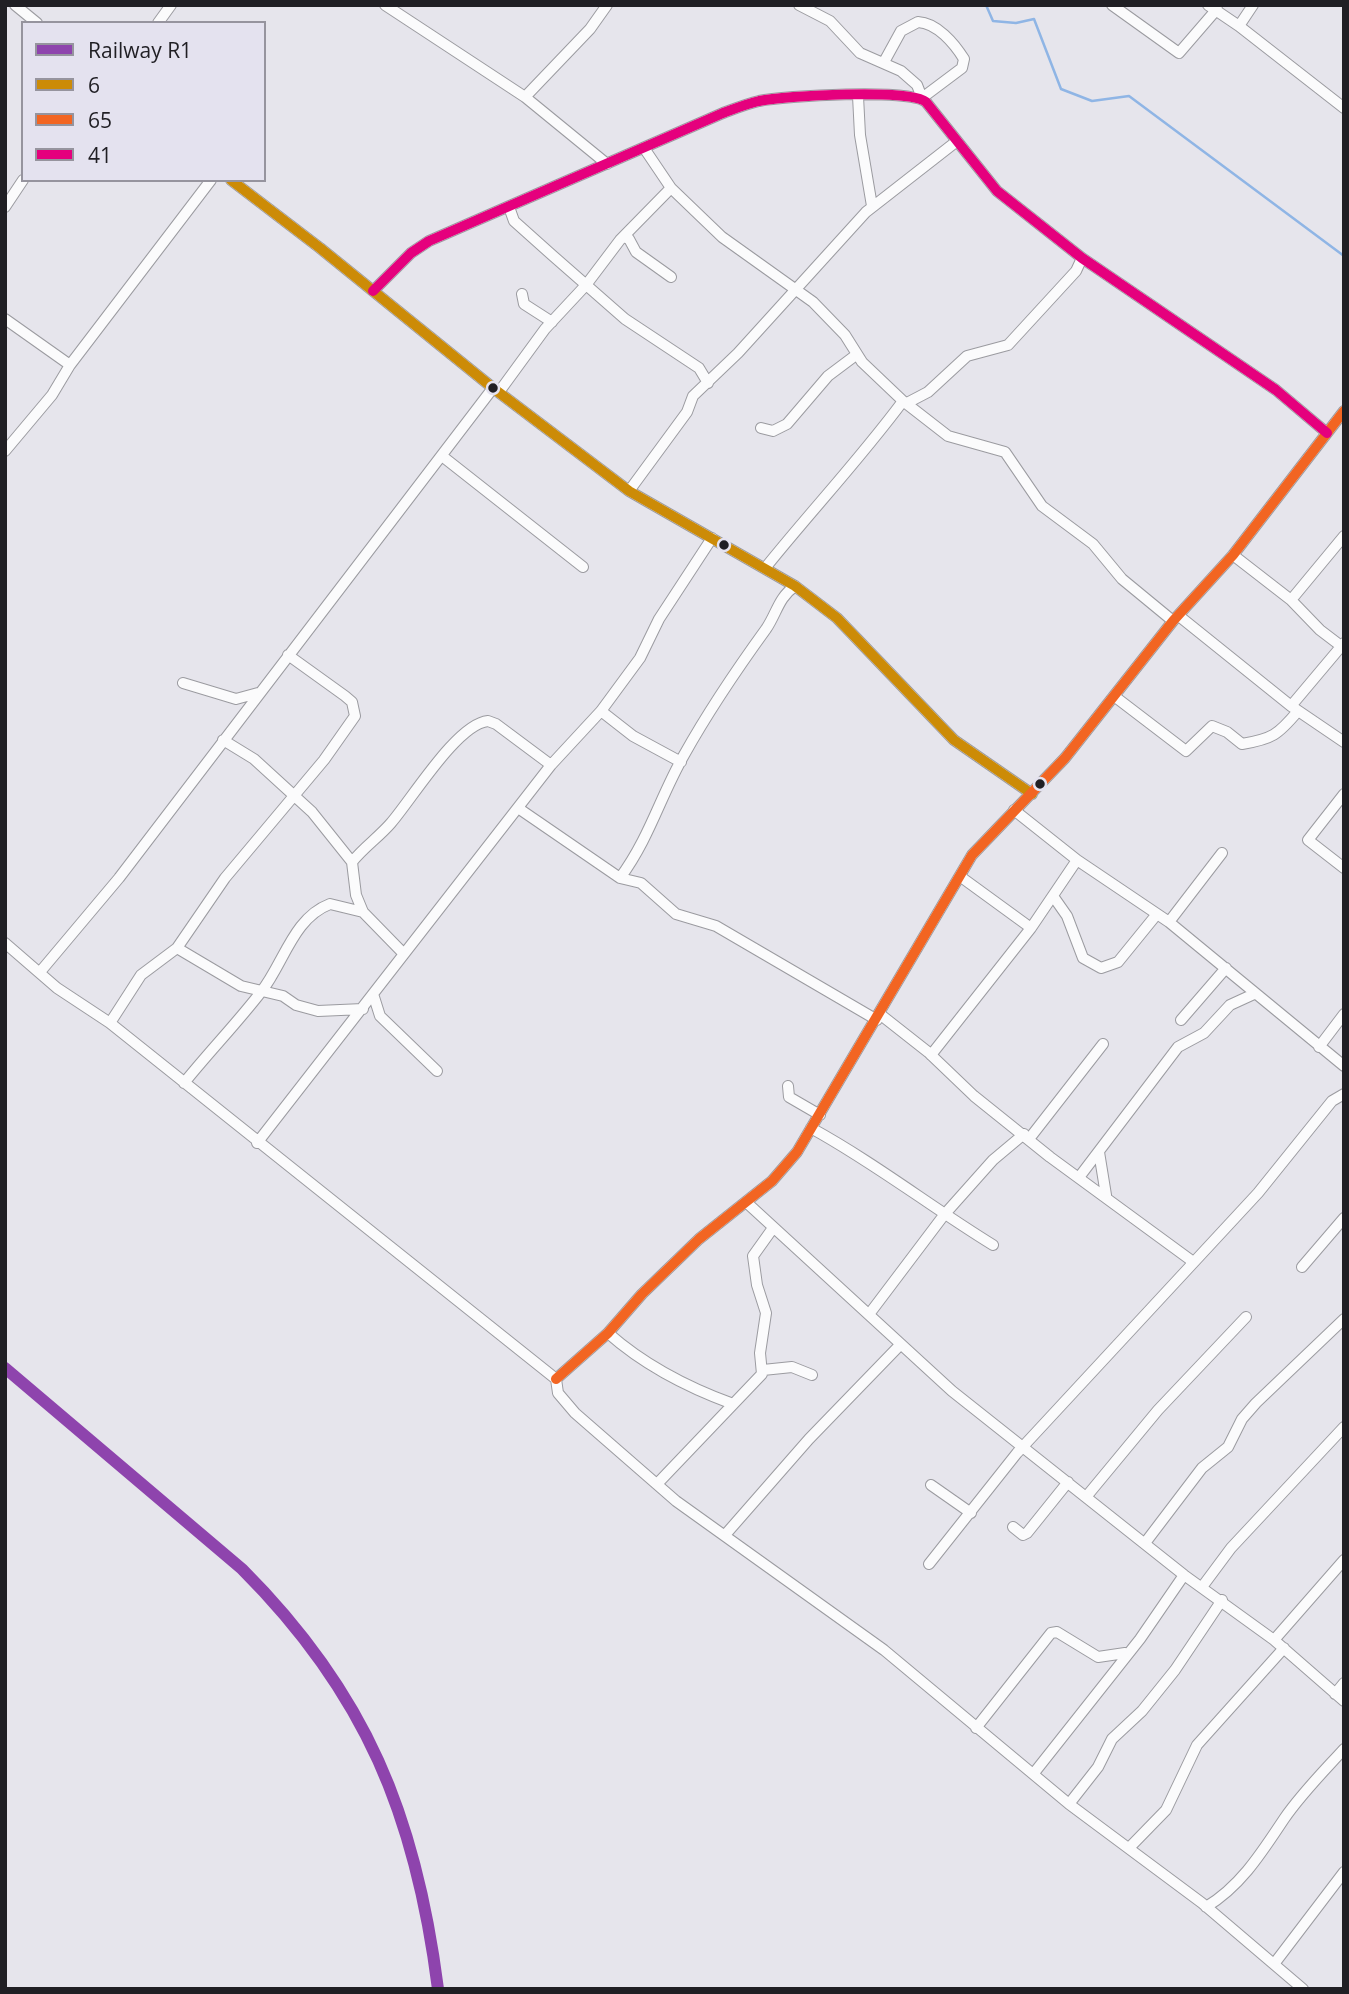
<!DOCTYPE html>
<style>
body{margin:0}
#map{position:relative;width:1349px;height:1994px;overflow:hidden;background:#e6e5ec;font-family:"Open Sans",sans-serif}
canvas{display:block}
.frame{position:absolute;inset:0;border:7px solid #201f24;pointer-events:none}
.legend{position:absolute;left:21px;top:21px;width:245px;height:161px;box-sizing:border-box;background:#e4e2ef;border:2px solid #96949e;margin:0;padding:9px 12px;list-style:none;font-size:21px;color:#201f24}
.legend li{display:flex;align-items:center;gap:14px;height:35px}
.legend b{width:35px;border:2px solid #96949e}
</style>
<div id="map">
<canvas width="1349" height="1994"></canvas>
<div class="frame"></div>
<ul class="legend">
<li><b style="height:9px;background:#8e44ad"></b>Railway R1</li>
<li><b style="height:9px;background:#cc8b07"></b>6</li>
<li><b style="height:9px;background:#f26522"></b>65</li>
<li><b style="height:9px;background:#e5007d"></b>41</li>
</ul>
</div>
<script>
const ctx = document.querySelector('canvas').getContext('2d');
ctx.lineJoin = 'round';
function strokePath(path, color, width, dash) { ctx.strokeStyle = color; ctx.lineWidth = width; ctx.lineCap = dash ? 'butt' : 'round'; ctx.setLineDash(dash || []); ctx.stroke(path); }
strokePath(new Path2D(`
 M986,5L993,21L1016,23L1034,19L1061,89L1092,101L1129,96L1344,256`), '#8fb5e5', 2.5);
const minor = new Path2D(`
 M15,5L37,23
 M385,5L525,97L590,29L607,5
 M799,5L830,21L860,53L901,71L917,85L922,98L962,68L964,59C954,43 937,23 918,22L901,31L884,62
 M1112,5L1179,53L1217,9
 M1208,5L1239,26L1344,108
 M158,23L171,5
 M1239,26L1253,5
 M858,96L860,135L872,206
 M525,97L607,164
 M644,148L671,188L722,237L813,302L845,335L862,362L903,401L948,436L1005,452L1042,506L1093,544L1122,579L1173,621
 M231,180L320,248L493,388L629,491L795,586L837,618L954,740L1032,794
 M5,207L23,180
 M509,207L514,221L552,255L625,319L699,368L708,383
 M624,237L629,239L636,252L671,277
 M373,291L411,253L429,241L723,113C734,109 746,104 759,101C784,96 910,88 926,102L997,191L1082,258L1276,390L1327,433
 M522,294L524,304L552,322
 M5,319L70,365
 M499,392L545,329L586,285L620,240L671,188
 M907,403L928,392L967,356L1008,345L1076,271L1082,258
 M761,428L773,431L787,424L828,376L856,355
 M5,451L52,395L70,365L211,180
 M442,456L583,567
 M629,491L687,412L693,396L738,353L866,212L957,141
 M1233,555L1291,600L1344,536
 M766,567C811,511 860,459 903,401
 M1291,600L1320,630L1341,646
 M1179,616L1291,706L1344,742
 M183,683L236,699L258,693
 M1114,696L1186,751L1212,726L1227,732L1242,744C1272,739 1278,735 1298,711
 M1291,706L1344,643
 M601,711L633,736L681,762
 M223,740L254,759L312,812L352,862L356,895L363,912L404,954
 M1344,794L1308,840L1344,868
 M518,808L620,878L641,883L676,914L716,926L877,1020
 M1014,810L1077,860L1169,922L1344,1066
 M352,862C364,847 379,837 391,823C412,799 457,724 488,721L496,724L551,765
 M961,877L1031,928
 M620,878C650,837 660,797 684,755C708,712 737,669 766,629C777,613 778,598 795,586
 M1053,896L1067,916L1083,958L1101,968L1118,962L1157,914
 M1169,922L1222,853
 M5,943L57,988L110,1023L556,1379L558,1393L575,1413L676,1501L884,1650L1069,1804L1202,1903L1303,1989
 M177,948L241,986L283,996L296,1005L318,1011L363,1009
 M40,972L119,878L493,388
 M374,997L380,1016L437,1071
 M881,1015L928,1052L974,1096L1050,1157L1192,1261
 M1181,1020L1226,968
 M110,1023L141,975L177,948L225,878L324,760L355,716L352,702L345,696L288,655
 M1319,1047L1344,1014
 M931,1055L1031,928L1077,860
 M184,1083C209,1052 237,1023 261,992C284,963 293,918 330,904L363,912
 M788,1086L789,1097L820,1115
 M811,1128C875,1163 931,1207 993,1245
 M1029,1139L1103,1044
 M257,1143L551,765L601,711L640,658L659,619L712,538
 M1099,1152L1106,1195
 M1080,1176L1178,1047L1204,1033L1230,1005L1254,994
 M746,1202L952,1391L1184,1575L1274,1640L1344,1701
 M1302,1267L1344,1218
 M870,1313L944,1215L993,1160L1024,1134
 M608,1333C643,1364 689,1388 733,1404
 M763,1370L792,1367L812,1375
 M556,1379L608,1333L642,1294L699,1239L772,1181L797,1152L972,855L1065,758L1173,621L1233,555L1344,411
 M657,1484L762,1374L760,1353L766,1313L757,1285L753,1256L773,1228
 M931,1485L971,1513
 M1086,1497L1158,1410L1246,1317
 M1013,1527L1023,1535L1027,1533L1068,1482
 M725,1535L809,1439L901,1344
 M1145,1543L1202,1468L1228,1447L1242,1419L1256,1403L1344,1319
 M929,1564L1017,1453L1258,1193L1332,1101L1344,1094
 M1202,1587L1231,1548L1344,1427
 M1274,1640L1344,1560
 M1335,1694L1344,1683
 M976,1728L1051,1633L1057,1632L1098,1657L1125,1653
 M1034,1773L1140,1639L1184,1575
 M1069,1804L1098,1767L1112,1739L1142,1711L1175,1670L1222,1600
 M1129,1848L1166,1810L1197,1745L1284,1648
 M1206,1907C1241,1886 1262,1852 1284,1819C1301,1794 1324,1771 1344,1749
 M1274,1964L1344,1872`);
strokePath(minor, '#9b9ba0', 12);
strokePath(minor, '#fbfbfc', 10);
strokePath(new Path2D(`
 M231,180L320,248L493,388L629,491L795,586L837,618L954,740L1032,794`), '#cc8b07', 10);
strokePath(new Path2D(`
 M556,1379L608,1333L642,1294L699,1239L772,1181L797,1152L972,855L1065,758L1173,621L1233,555L1344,411`), '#f26522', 10);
strokePath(new Path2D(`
 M373,291L411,253L429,241L723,113C734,109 746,104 759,101C784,96 910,88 926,102L997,191L1082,258L1276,390L1327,433`), '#e5007d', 10);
strokePath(new Path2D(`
 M5,1368L242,1569C366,1693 416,1816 438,1989`), '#8e44ad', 12);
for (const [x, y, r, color] of [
 [493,388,6,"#201f24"],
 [724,545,6,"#201f24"],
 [1040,784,6,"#201f24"]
]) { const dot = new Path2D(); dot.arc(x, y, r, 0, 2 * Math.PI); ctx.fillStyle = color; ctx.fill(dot); strokePath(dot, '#e4e2ef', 2.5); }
</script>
